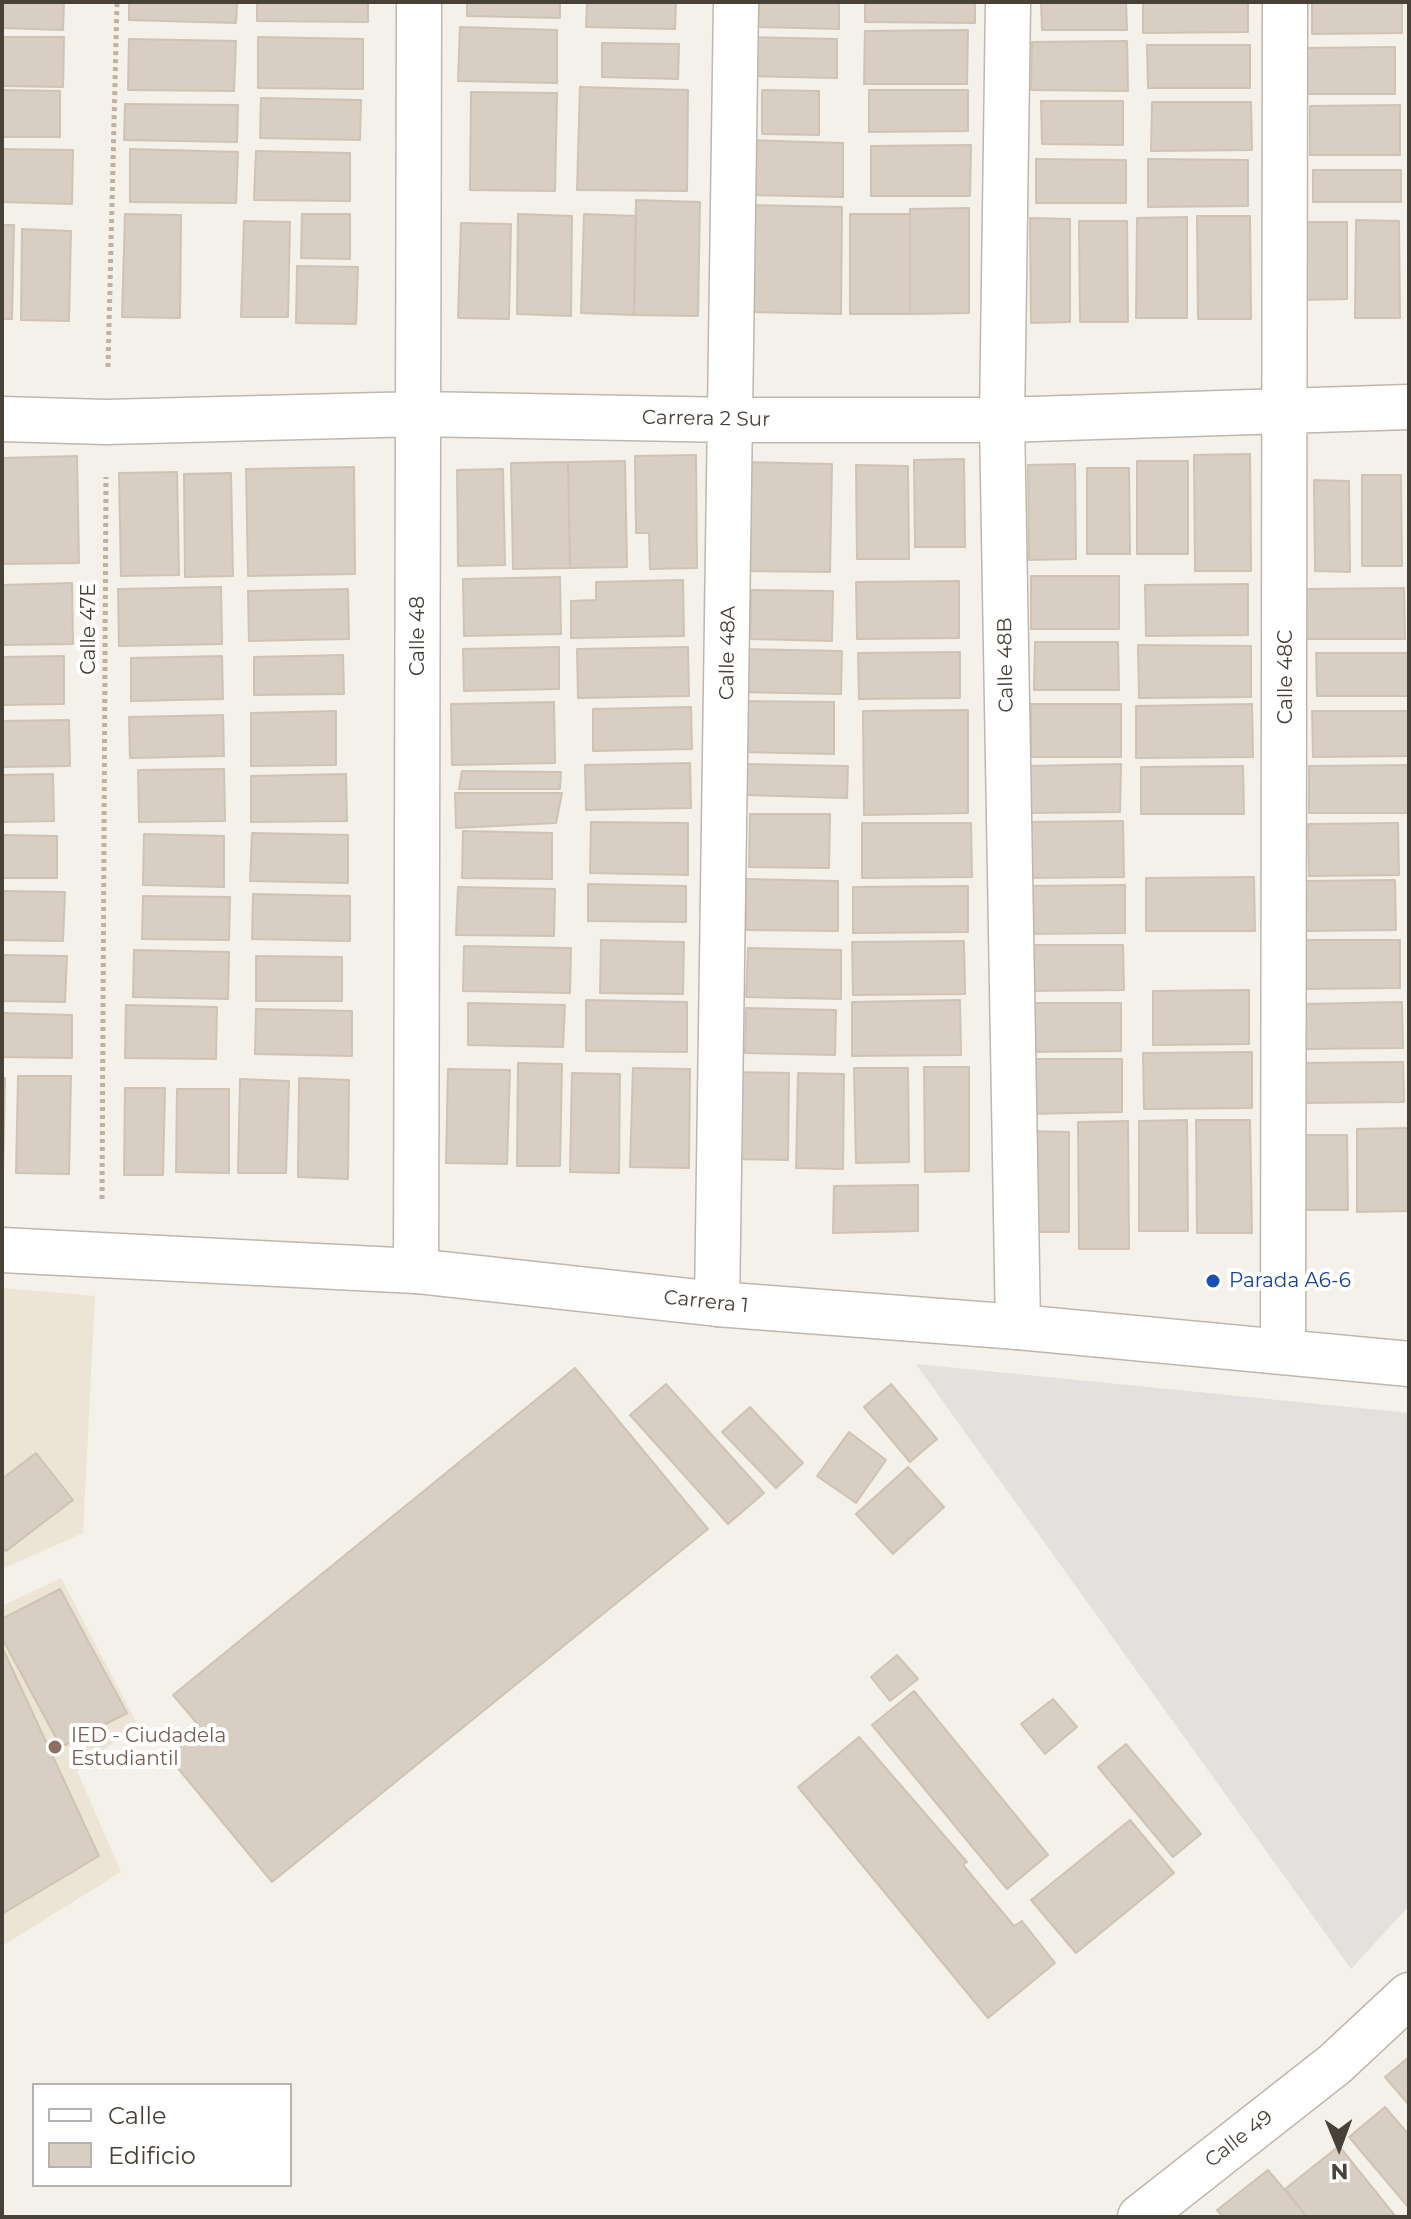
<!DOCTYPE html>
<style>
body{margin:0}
#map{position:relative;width:1411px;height:2219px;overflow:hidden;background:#f4f0ea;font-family:Montserrat,sans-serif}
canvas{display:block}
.frame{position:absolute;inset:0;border:4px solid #484138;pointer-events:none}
.legend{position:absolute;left:32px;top:2083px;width:260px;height:104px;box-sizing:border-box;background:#fff;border:2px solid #b6b3af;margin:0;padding:10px 14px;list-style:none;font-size:24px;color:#484138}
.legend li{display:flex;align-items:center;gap:16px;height:40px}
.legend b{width:40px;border:2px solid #b6b3af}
.north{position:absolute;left:1299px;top:2107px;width:80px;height:80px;-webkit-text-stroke:6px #fff;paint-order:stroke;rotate:179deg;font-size:22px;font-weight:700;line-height:32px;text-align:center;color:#484138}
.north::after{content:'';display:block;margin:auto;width:28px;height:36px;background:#484138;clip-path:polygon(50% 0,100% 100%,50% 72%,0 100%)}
</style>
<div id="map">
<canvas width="1411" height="2219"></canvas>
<div class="frame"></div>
<ul class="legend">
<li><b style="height:10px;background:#fff"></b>Calle</li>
<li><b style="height:22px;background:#d8cec3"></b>Edificio</li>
</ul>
<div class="north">N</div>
</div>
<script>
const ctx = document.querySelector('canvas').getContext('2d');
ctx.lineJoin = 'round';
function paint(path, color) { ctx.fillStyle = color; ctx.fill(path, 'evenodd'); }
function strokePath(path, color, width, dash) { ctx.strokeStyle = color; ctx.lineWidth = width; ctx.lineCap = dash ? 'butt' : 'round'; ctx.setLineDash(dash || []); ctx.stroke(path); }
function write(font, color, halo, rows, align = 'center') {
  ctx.font = font + ' Montserrat,sans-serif'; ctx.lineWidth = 8; ctx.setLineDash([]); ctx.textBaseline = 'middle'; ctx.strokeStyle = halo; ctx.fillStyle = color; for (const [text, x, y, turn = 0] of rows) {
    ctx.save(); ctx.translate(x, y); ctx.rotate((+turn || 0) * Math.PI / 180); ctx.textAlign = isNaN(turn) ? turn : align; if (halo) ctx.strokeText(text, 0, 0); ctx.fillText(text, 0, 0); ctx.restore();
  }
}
paint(new Path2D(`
 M2,1288L95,1296L83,1533L2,1569Z
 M61,1578L137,1724L77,1771L121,1872L2,1946V1606Z`), '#ece4d5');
paint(new Path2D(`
 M916,1364L1409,1413V1906L1351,1969Z`), '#e3e1de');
const building = new Path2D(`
 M2,2H64L63,30L2,28Z
 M129,2H237L236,23L129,20Z
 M257,2H368V22L257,21Z
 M467,2H560V18L467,16Z
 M587,2H676L675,29L586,27Z
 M759,2H839V29L758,27Z
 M865,2H975V23L865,22Z
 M1041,2H1126L1127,30H1042Z
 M1143,2H1248V32L1143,33Z
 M1312,2H1402V33L1312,34Z
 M460,27L557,30V83L458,81Z
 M968,30L967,84H864L865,31Z
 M2,37H64L63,87L2,86Z
 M258,37L363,39V89L258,88Z
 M745,37L837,39V78L743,76Z
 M129,39L236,41L234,91L128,90Z
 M1127,41L1128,91L1031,90L1032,42Z
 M602,43L679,44L678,79L602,77Z
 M1147,45H1250V88H1148Z
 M1395,47V94H1304V48Z
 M580,87L688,90L687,191L577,190Z
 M2,90L60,91V137H2Z
 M762,90L819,91V135L762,134Z
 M869,90H968V131L869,132Z
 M471,92L557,93L555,191L470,190Z
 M261,98L361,100L360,140L260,138Z
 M1041,101H1123V145L1042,144Z
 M1152,102H1251L1252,150L1151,151Z
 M125,104L238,105L237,142L124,140Z
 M1400,105V155H1310V106Z
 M746,140L843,143V197L746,195Z
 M971,145L970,196H871V146Z
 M2,149L73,150L72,204L2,202Z
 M130,149L238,152L236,203L130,202Z
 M256,151L350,153V201L254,200Z
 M1036,159L1126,160V203H1036Z
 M1148,159L1248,160V206L1148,207Z
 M1313,170H1401V202H1313Z
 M636,200L700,202L698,316L634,315Z
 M751,205L842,207L841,314L749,312Z
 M969,208V313L910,314V209Z
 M125,214L181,215L180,318L122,317Z
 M302,214H350V259L301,258Z
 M518,214L572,216L571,316L517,314Z
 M584,214L636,216L634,315L581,313Z
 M850,214H910V314H850Z
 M1197,216H1250L1251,319H1198Z
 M1187,217V318H1136L1137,218Z
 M1030,218L1070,219V322L1031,323Z
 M1356,220L1399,221L1400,318H1355Z
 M244,221L290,222L288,317H241Z
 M1079,221H1127L1128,322H1080Z
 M1304,222H1347V299L1304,300Z
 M461,223L511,224L509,319L458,318Z
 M2,225H14L12,319H2Z
 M22,229L71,231L69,321L21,320Z
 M297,266L358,267L356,324L296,323Z
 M1250,454L1251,571H1195L1194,455Z
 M696,455L697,568L650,569L649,533H636L635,456Z
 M77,456L79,563L2,564V458Z
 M964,459L965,547H915L914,460Z
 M625,461L627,567L570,568L568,462Z
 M1137,461H1188V554H1137Z
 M568,462L570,568L513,569L511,463Z
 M741,462L832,464L830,572L740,571Z
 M1075,464L1076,559L1029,560L1028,465Z
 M856,465L908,466L909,559H857Z
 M354,467L355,574L248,576L246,469Z
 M1087,468H1129L1130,554H1087Z
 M503,469L505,565L458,566L457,470Z
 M177,472L179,575L121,576L119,473Z
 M231,473L233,576L185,577L184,474Z
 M1362,475H1401L1402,566H1362Z
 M1314,480L1349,481L1350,572L1315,571Z
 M1031,576H1119V629H1031Z
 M560,577L561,634L464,636L463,579Z
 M683,580L684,636L571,638V601L596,600V582Z
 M959,581V638L857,639L856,582Z
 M72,583L73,644L2,645V585Z
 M1248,584V635L1146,636L1145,585Z
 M221,587L222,644L119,646L118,589Z
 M1404,588L1405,639H1305L1306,589Z
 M348,589L349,639L249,641L248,591Z
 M751,590L833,591L832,641L750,639Z
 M1035,642H1118L1119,690H1034Z
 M1138,645L1251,646V697L1139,698Z
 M559,647V689L464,691L463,649Z
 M688,647L689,696L578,698L577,649Z
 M740,649L842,651L841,694L740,692Z
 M960,652V698L859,699L858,653Z
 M1316,653H1408V696H1317Z
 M343,655L344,694L254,695V657Z
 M64,656V704L2,705V657Z
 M222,656L223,699L131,701V658Z
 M739,701L834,702V754L738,752Z
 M554,702L555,763L452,765L451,704Z
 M1031,704H1121V757H1031Z
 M1252,704L1253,757L1136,758V706Z
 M691,707L692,749L593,751V709Z
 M968,710V813L864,815L863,711Z
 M336,711V765L251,766V713Z
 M1312,711H1409V756L1313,757Z
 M223,715L224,756L130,758L129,717Z
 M69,720L70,766L2,767V721Z
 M690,763L691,808L586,810L585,765Z
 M746,764L848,766L847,798L745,795Z
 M1121,764L1120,812L1028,813V766Z
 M1409,765V813H1309V766Z
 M1243,766L1244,814H1141V767Z
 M224,769L225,821L139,822L138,770Z
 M462,771L561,772L560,789H459Z
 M53,774L54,821L2,822V775Z
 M346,774L347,821L251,822V776Z
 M455,793H562L556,823L456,828Z
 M750,814H830L829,868L749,867Z
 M1123,821L1124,877L1023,878L1022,822Z
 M591,822L688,823V875L590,873Z
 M862,823H971L972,877L862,878Z
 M1398,823L1399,875L1309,876L1308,824Z
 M463,831L552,833V879L462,878Z
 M252,833L348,835V883L250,881Z
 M144,834L224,836V887L143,885Z
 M2,835L57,836V878H2Z
 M1254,877L1255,931H1146V878Z
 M746,879L838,881V931L746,930Z
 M1395,880L1396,930L1305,931V881Z
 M588,884L686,886V922L588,921Z
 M1125,885V933L1022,934L1021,886Z
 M968,886V932L853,933V887Z
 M458,887L555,889L554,936L456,935Z
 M2,891L65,892L63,941L2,940Z
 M253,894L350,896V941L252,939Z
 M143,896L230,897L229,940L142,939Z
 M601,940L684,942L683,994L600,993Z
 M1300,940H1400V988L1301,989Z
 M964,941L965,994L853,995L852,942Z
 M1022,945H1123L1124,990L1023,991Z
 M464,946L571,948L570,993L463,991Z
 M748,948L841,950V999L746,997Z
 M134,950L229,952L228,999L133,997Z
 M2,955L67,956L65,1002L2,1001Z
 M256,956L342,957V1001H256Z
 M1249,990V1044L1153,1045V991Z
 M586,1000L687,1002V1052L586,1051Z
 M960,1000L961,1055L852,1056V1002Z
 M1402,1002L1403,1048L1303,1049L1302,1004Z
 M468,1003L565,1005L563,1047L468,1045Z
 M1022,1003H1121V1051L1023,1052Z
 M126,1005L217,1007L216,1059L125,1058Z
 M746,1008L836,1010L835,1055L745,1053Z
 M256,1009L352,1011V1056L255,1054Z
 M2,1013L72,1015V1058L2,1057Z
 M1252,1052V1108L1144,1109L1143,1053Z
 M1024,1059H1122V1112L1025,1114Z
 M1403,1062L1404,1102L1301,1103L1300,1063Z
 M518,1063L562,1064L560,1166H517Z
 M924,1067H969V1171L925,1172Z
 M633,1068L690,1069L689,1168L630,1167Z
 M854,1068H908L909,1162L856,1163Z
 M448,1069L510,1070L507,1164L446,1163Z
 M733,1072L789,1073L788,1160L731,1159Z
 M572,1073L620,1074L619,1173L570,1172Z
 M798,1073L844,1074L843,1169L796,1168Z
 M18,1076H71L69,1174L16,1173Z
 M2,1078H5L3,1171H2Z
 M299,1078L349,1080L348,1179L298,1177Z
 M240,1079L289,1081L286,1173H238Z
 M125,1088H165L163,1175H124Z
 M177,1089H229V1173L176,1172Z
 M1187,1120L1188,1231H1139V1121Z
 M1196,1120H1250L1252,1233H1197Z
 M1128,1121L1129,1249H1079L1078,1122Z
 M1409,1128V1211L1357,1212V1129Z
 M1023,1131L1069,1132V1232H1024Z
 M1300,1135H1347L1348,1210H1302Z
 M918,1185V1231L833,1233L834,1186Z
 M575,1368L708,1529L272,1882L167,1755L200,1727L173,1695Z
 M666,1384L764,1493L728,1524L630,1415Z
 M891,1384L937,1439L910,1462L864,1407Z
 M750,1407L803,1463L776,1488L722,1432Z
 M849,1432L886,1460L856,1503L817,1476Z
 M36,1453L73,1500L6,1551L2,1547V1479Z
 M908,1467L944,1507L893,1554L856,1514Z
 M60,1589L127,1713L61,1747L2,1638V1619Z
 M2,1647L99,1856L2,1914Z
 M897,1655L918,1679L890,1701L871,1677Z
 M914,1691L1048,1855L1007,1889L872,1725Z
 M1053,1699L1077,1727L1045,1754L1021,1724Z
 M859,1737L967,1862L963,1865L1014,1926L1022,1921L1055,1963L988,2018L798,1787Z
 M1126,1744L1201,1834L1173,1857L1098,1767Z
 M1130,1820L1174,1873L1076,1953L1031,1900Z
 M1409,2057V2105L1385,2077Z
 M1385,2107L1409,2135V2208L1349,2137Z
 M1339,2146L1396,2217H1307L1285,2189Z
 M1268,2170L1307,2217H1223L1217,2210Z`);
paint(building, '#d8cec3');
strokePath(building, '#d0c3b3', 2);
const minor = new Path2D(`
 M1008,2L1002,420L1018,1327
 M2,419L106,422L419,414L732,420H1002L1409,407
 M416,1271L419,2
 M717,1304L736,2
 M1283,1352L1285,2`);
const tertiary = new Path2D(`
 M2,1250L416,1271L717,1304L1018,1327L1409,1364
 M1140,2217L1335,2064L1409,1995`);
strokePath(minor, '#bfb7ad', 47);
strokePath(tertiary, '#bfb7ad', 47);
strokePath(new Path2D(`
 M108,367L117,2
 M102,1199L106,477`), '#c0b29f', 5, [4, 4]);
strokePath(minor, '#fff', 44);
strokePath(tertiary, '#fff', 44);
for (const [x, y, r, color] of [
 [1213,1281,8,"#1a4fb4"],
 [55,1747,8,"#8d6e63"]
]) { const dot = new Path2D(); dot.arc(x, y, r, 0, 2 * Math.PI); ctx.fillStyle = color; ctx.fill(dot); strokePath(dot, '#fff', 3); }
write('20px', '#484138', '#fff', [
 ["Carrera 2 Sur",706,419,1],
 ["Calle 47E",89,629,-90],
 ["Calle 48",418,636,-90],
 ["Calle 48A",728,653,-89],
 ["Calle 48B",1006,665,-91],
 ["Calle 48C",1286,677,-90],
 ["Carrera 1",706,1302,6],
 ["Calle 49",1239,2139,-38]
]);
write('20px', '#164399', '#fff', [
 ["Parada A6-6",1229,1281]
], 'left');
write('20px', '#785e54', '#fff', [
 ["IED - Ciudadela",71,1736],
 ["Estudiantil",71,1759]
], 'left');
</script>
